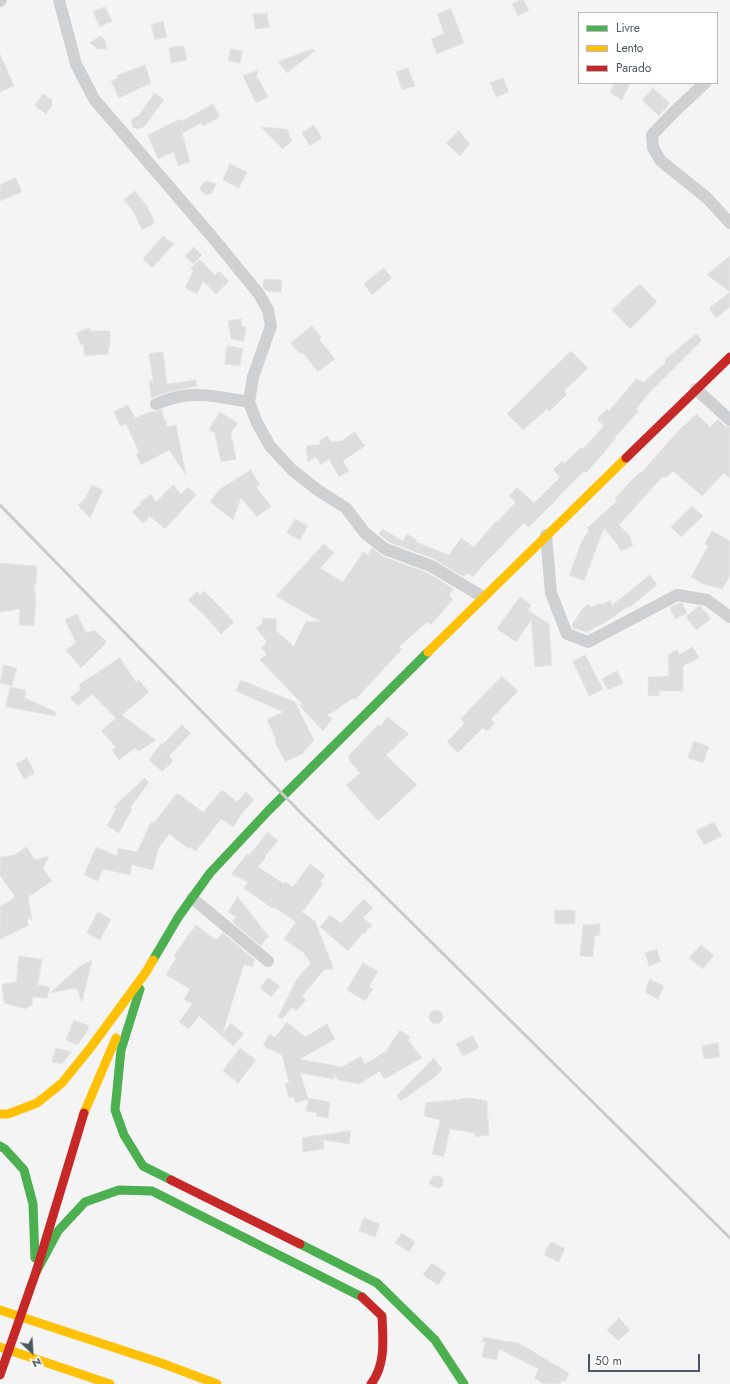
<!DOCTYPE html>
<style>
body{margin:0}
#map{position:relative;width:730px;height:1384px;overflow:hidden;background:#f4f4f4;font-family:Jost,sans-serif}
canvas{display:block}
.legend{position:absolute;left:578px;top:12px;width:140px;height:72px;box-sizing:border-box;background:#fff;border:1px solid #b7bbc0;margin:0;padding:5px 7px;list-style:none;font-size:12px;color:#4a5661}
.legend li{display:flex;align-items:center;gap:8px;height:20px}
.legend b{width:20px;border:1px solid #b7bbc0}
.north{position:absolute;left:12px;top:1332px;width:40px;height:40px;-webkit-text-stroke:3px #fff;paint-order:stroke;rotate:155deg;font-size:11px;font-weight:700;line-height:16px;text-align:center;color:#4a5661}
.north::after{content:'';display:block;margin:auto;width:14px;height:18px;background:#4a5661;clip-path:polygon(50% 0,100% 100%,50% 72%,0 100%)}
.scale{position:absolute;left:588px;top:1354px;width:112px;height:18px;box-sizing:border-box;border:2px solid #4a5661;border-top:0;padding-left:5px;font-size:12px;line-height:14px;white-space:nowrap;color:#4a5661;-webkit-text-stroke:3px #fff;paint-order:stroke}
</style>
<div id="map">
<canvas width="730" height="1384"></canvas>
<ul class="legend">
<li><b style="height:5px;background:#4caf50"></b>Livre</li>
<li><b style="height:5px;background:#ffc107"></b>Lento</li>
<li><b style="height:5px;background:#c62828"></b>Parado</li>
</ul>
<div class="north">N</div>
<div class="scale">50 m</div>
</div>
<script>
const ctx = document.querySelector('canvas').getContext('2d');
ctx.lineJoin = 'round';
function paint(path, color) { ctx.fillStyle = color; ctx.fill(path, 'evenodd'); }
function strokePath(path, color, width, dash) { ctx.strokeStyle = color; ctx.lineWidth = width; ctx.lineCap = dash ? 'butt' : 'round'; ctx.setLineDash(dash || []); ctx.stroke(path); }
const building = new Path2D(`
 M520,0H524L529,10L518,16L512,4Z
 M105,7L112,21L100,27L93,12Z
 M451,9L464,43L437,54L431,39L444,33L437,14Z
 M267,13L268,22L271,27L255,29L253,14Z
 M163,21L167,37L155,40L151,25Z
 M100,36L105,40L107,49H97L90,43Z
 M184,46L187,60L171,63L169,48Z
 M231,49L243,51L240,63L228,61Z
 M313,49L315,51L287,73L278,62Z
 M0,54L14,86L0,92Z
 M145,65L151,83L119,98L111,81L118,78L116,76Z
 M408,68L415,86L402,90L396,72Z
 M258,70L256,79L258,78L268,97L256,103L243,76Z
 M503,78L509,92L496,97L490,83Z
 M615,83H630L622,100L610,93Z
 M653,88L670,103L659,116L642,100Z
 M155,93L164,100L144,127L138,129L133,127L131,121L134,117L138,116Z
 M43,94L52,100V105L46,114L35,106Z
 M213,104L220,117L203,126L202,123L182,133L190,162L178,166L174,152L158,159L148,135L180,119L182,121Z
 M314,125L322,138L310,146L302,133Z
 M261,127L287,129L292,141L283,149Z
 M459,131L470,144L460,156L446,143Z
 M230,164L247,172L239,188L223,180Z
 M16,178L22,192L0,201V185Z
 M208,181L216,184L212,193L206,195L200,190L201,186L204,182Z
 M135,191L147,206L155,223L142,230L133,211L124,200Z
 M163,236L174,244L152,268L143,259Z
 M194,247L202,255L193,264L185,256Z
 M730,256V307L716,318L709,308L730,292L707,275Z
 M200,260L215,275L219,271L229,281L216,294L203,281L197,294L185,288L193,271L191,268Z
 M384,268L392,278L372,295L364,284Z
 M264,279L282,280L281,292L266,291L263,287Z
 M640,284L657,302L630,329L612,310Z
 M241,319L242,326L246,327L244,341L231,339L228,321Z
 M312,326L321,337L319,339L335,359L318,372L302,352L300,354L291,343Z
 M90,328V331H110V347L108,346L109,354L85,356L83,344L81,345L76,333Z
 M696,334L702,340L650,392L636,409L639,411L615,437L616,438L609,446L603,454L586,473L584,471L558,497V498L529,527L524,523L483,565L473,577L467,573L464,577L434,559L389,542L379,534L382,529L403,541L407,534L417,540L416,542L449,555L461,538L474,547L496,521L497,522L516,502L509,496L517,487L534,503L560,477L553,470L562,461L564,464L581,447L583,449L604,426L597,419L607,409L609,411L636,379L644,382L666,362L665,360Z
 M227,346L243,348L240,366L225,364Z
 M571,351L588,368L564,391L567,394L550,411L547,409L523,430L507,414Z
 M163,352L167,384L196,380L197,386L168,392L151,398L149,381H153L149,354Z
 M128,405L135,418L149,412L162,410L164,420L166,419L167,427L176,425L186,475L169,450L141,465L136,454L139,452L126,424L120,426L114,412Z
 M220,412L238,423L231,433L236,459L221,462L215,434L209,430Z
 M697,414L710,427L718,419L725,426L730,427V478L724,473L702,496L673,471L666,478L663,476L619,525L629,535L633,546L621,551L617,544L604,528L584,581L569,575L582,541L589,530L587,528L617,501L615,498L633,479L640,472L641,473L680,429Z
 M355,432L365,446L343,461L349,471L339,477L329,459L321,465L316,457L308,462L306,446L321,444L319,441L327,436L332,442L341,441Z
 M251,470L260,485L256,487L271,506L257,517L241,498L233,520L210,502L220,489Z
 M92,485L103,490L90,518L78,505L85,499Z
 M173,485L181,494L188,487L196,495L165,529L150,516L143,523L132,512L141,504L140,502L151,494L156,502Z
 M692,506L703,516L681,537L671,527Z
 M295,519L308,526L300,540L287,533Z
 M712,531L730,541V576L722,589L703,584L691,577L708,546L705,544Z
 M324,544L334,553L320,568L343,582L363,552L368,555L372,548L382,556L428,573L454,589L449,595L453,599L431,625L427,622L399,647L402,649L355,700L353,698L327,716L333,718L323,731L298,704L304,706L260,660L267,654L261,648L267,642L256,628L262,624V618L277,619L276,631L294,646L306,621L321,622L276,596Z
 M0,563L37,566L36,585L34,584L36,602L34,626L19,625L20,609L0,612Z
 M650,575L657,585L630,607L629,606L604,623L587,632L573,628L572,625L583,608L589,604L591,607L598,604H604L610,600L612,605Z
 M204,591L219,606L234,622L221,634L205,616L188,600L197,592L200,595Z
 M520,597L531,605L528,610L549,624L552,665L535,667L531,620L516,642L497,629Z
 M680,603H682L687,613L675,619L670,608Z
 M699,606L701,607L711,619L696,630L686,617Z
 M77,614L86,633L94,630L107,642L81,668L66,650L76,643L65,620Z
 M693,647L699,658L683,666V691H659V696H648V677L669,676L668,655L677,649L679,654Z
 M585,655L603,689L589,696L573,662Z
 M120,658L136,682L139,680L149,692L122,715L156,740L139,751L135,748L119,760L112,750L116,747L101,731L116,718L92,694L78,706L70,698L81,689L79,685Z
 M4,665L17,668L12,686L0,683Z
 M617,671L623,683L608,690L602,679Z
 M502,676L518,691L491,719L495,723L487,731L483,728L458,753L447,742L465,723L461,719Z
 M241,680L295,702L314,740L302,754L285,762L276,744L275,737L267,720L283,712L236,691Z
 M10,687L26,690L25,698L56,712L55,716L6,707Z
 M388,717L409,734L386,755L417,785L378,821L346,785L360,773L349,760V755L379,724L380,726Z
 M182,725L191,733L169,756L173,761L162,772L149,760L161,743L162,745Z
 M694,741L709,747L703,763L688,758Z
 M27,758L35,773L24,779L16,764Z
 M145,778L149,782L130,808L132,809L119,833L107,826L116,809L114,807Z
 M222,790L237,802L246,792L254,800L243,812L233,827L221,819L196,851L190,847L189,849L169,834L158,849L153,870L132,865L130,875L103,869L98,881L84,875L96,847L117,856L118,848L137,852L151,822L154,823L177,793L203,812Z
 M714,822L722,836L704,845L696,831Z
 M268,832L278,841L265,856L266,857L258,867L284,884L285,882L293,887L310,864L325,875L320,882L323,884L302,912L315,921L334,969L324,970L302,996L306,1000L296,1011L292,1008L282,1019L278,1017L297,979L311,963L305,955L304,953L284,939L296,922L274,907L273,909L244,888L248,882L231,874L247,854L249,855Z
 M27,847L35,860L49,856L43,869L52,881L28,897L32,921L28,916V926L0,939V907L15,897L0,875V857L14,855Z
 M238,897L269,937L263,942L261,946L232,922L236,917L228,912Z
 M364,899L373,908L363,918L372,925L364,934L363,933L348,951L320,927L330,915L341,923Z
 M555,910H575V924H555Z
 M98,912L111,919L100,940L87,933Z
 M600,924V935L595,936L593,957L580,956L583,925Z
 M196,925L216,940L223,933L255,960L252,967L244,964L222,1035L231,1023L244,1034L233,1046L199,1016L189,1029L179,1022L192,1004L184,999L190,989L166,975L176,958L174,956Z
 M701,945L714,955L703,969L689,958Z
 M657,949L661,962L649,966L645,953Z
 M19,956L42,959L38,985L50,987L47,998L33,997L32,1005L26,1009L4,1003L2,984L16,982Z
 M92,960L82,1002L76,988L50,993L80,966Z
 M363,963L378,971L369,987L373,989L365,1001L347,990Z
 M268,978L280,986L271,997L260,988Z
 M650,979L664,986L658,999L646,993V989Z
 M429 1017a7 7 0 1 1 14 0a7 7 0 1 1-14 0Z
 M74,1020L89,1026L86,1034L77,1045L66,1040Z
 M287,1022L305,1037L327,1024L335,1039L300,1059L342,1067L361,1056L365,1064L388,1050L387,1049L400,1030L410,1037L408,1040L422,1058L384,1079L380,1071L359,1084L338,1080L334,1074V1079L300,1073L308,1098L330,1102L328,1118L316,1116L317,1113L306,1111L308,1099L296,1103L293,1096L289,1098L285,1084L289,1083L282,1055L263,1046L269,1034L275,1037Z
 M473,1036L479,1048L463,1056L456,1044Z
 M718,1043L720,1057L704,1059L702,1046Z
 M56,1048L71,1052L62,1064L52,1062Z
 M240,1048L256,1060L238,1083L223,1071Z
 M434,1058L442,1069L435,1077L401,1101L397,1096Z
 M471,1098L487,1101L489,1135L475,1137V1133L450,1129L444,1157L432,1154L440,1120L424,1116L426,1103Z
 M351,1131L349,1144L323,1140L324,1149L303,1152L302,1138Z
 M434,1176H439L443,1179V1185L439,1188L434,1187L429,1183Z
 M364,1218L380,1224L375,1237L359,1231Z
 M402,1233L415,1242L409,1252L395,1243Z
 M551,1242L565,1248L559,1262L544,1255Z
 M432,1263L446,1273L438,1285L423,1275Z
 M619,1318L630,1330L618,1341L607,1330Z
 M484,1337L510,1342L511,1341L521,1344L520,1345L524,1346L569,1373L565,1382L562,1380L560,1384H544L534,1378L539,1369L499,1349L497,1360L482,1357L485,1342L482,1341Z`);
paint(building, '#ddddde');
strokePath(building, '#e5e6e7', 1);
strokePath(new Path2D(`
 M59,0L76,64L94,99L214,239L259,294L268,310L271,326L253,377L249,402L257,423L270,446L292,470L319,491L346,508L365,533L385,549L431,566L483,597
 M0,1L1,0
 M705,83L674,112L652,135L653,148L661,161L707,198L730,223
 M696,389L730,420
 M156,404C162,402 168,399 174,398C197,391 225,398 249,402
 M546,535L551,593L567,634L588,642L677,595L707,600L730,617
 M192,898L268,961`), '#ced0d2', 12);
strokePath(new Path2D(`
 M153,960L179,916L210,873L269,810L428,652
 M140,989L121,1050L115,1110L124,1135L143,1166L171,1180
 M0,1146L5,1149L24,1170L33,1204L35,1258
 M300,1244L377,1283L435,1340L464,1384
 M36,1272L58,1231L85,1202L119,1190L152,1191L362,1297`), '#4caf50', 9);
strokePath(new Path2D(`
 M428,652L626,458
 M84,1113L116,1038
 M0,1114H8L37,1103L62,1083L91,1047L146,972L153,960
 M0,1310L161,1363L217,1384
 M0,1347L110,1384`), '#ffc107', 9);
strokePath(new Path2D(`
 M626,458L730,357
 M171,1180L300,1244
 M362,1297L382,1316C383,1340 386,1364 371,1384
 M0,1375L36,1272L84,1113`), '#c62828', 9);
strokePath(new Path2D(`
 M0,505L304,816L730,1238`), '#c9cacc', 3);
</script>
